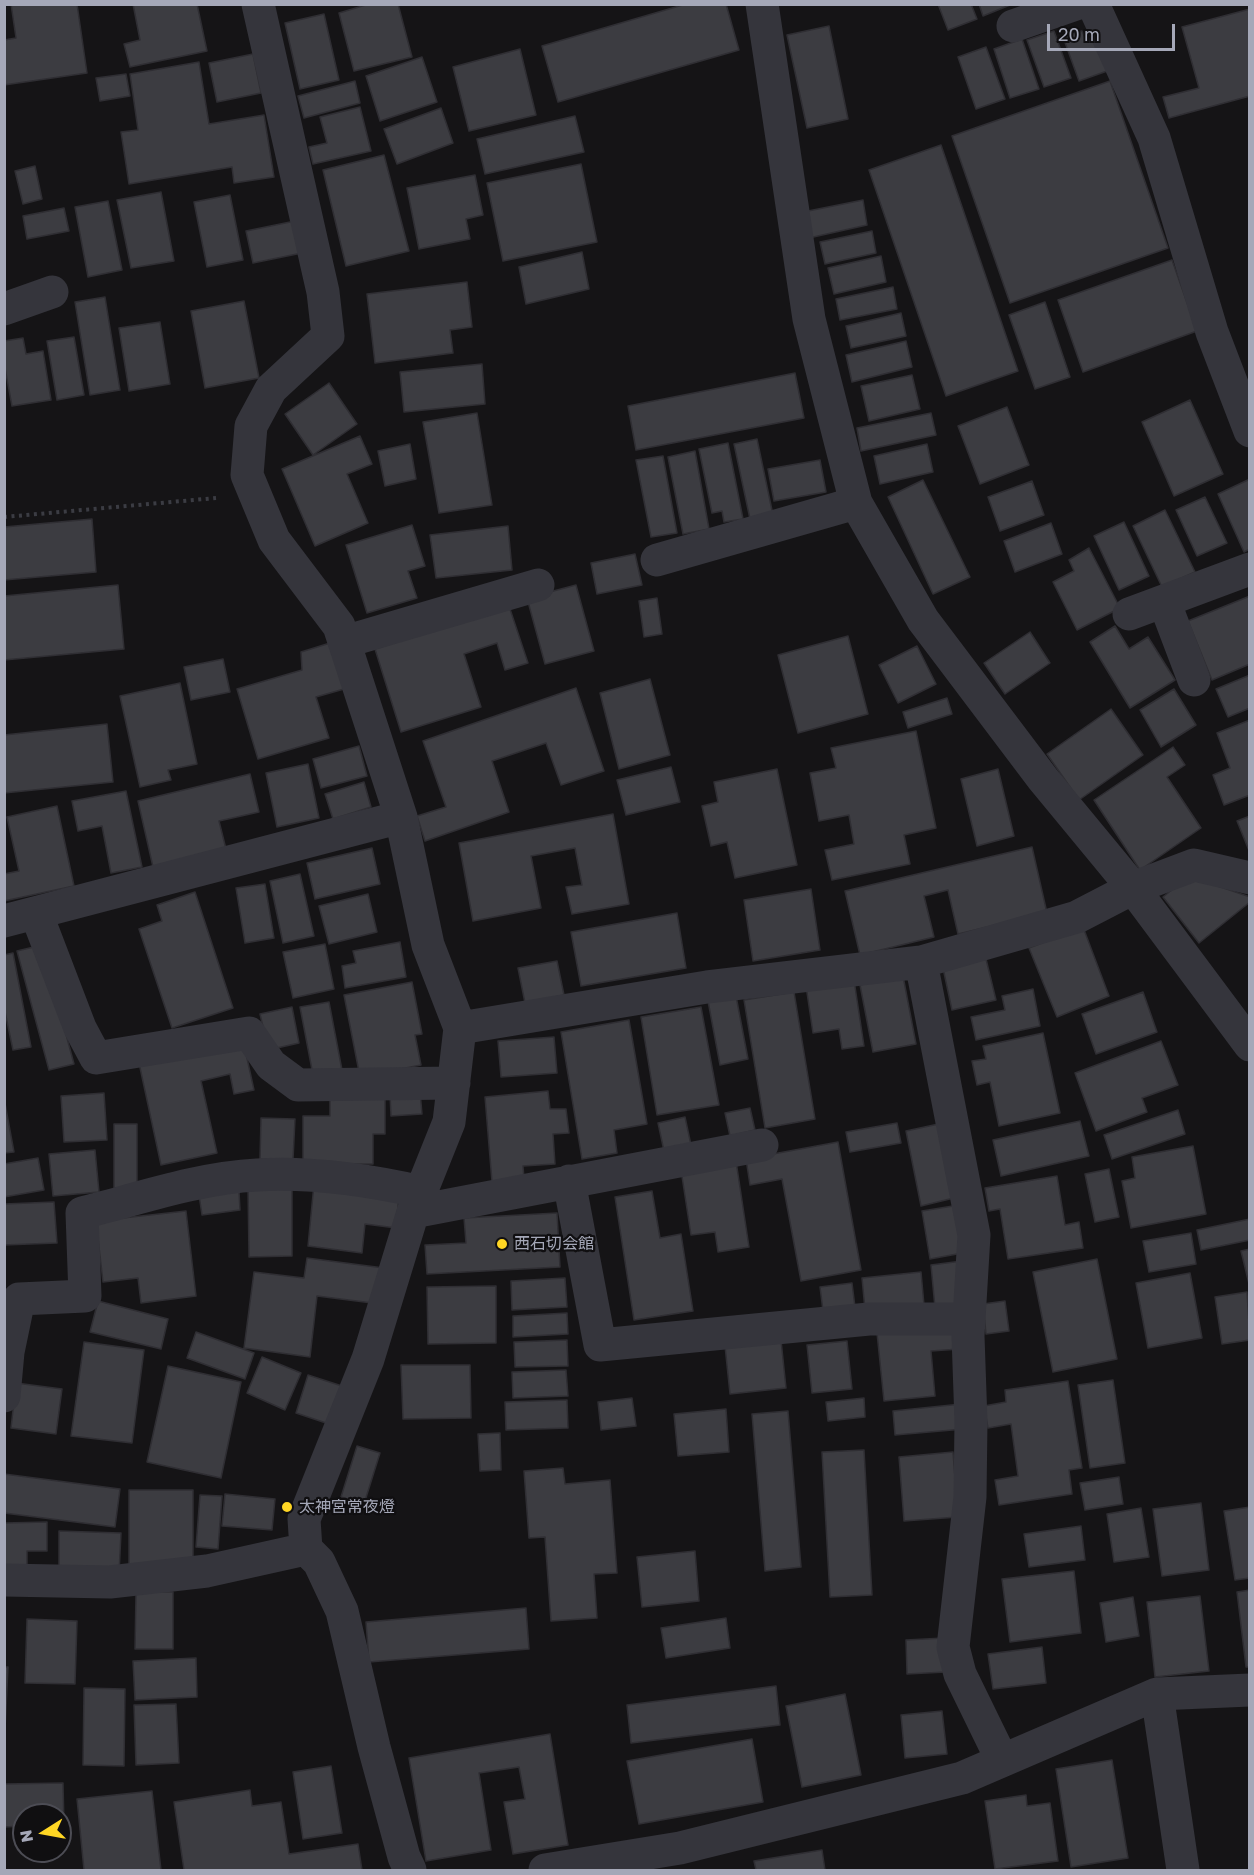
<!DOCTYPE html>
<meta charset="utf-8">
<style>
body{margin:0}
#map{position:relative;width:1254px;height:1875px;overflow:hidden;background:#151416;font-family:"Golos Text",sans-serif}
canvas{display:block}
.frame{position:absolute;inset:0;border:6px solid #a5a8b8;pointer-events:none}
.north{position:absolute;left:12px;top:1803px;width:60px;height:60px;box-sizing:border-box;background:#100f11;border:2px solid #4c4c54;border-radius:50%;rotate:259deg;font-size:16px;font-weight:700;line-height:24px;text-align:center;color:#a5a8b8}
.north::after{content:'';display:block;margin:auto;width:21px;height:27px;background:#ffd624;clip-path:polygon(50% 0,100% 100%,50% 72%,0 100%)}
.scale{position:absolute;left:1047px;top:24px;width:128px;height:27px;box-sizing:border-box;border:3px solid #a5a8b8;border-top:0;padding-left:8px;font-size:18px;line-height:21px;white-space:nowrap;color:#a5a8b8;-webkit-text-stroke:4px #100f11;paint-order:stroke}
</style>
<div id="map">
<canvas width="1254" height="1875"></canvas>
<div class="frame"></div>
<div class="north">N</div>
<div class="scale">20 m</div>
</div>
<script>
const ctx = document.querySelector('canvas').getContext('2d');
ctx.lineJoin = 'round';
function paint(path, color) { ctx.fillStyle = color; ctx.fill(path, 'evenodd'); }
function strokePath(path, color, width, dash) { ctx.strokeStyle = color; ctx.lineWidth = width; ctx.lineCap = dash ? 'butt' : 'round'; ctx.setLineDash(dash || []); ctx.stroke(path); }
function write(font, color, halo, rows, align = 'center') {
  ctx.font = font + ' "Golos Text","Noto Sans JP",sans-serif'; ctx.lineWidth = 4.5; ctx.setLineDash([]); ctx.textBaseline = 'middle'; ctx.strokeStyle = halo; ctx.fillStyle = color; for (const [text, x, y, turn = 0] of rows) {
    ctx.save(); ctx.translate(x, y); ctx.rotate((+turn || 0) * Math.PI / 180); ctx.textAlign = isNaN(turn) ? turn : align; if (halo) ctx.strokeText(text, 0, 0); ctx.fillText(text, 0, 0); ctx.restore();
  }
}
const building = new Path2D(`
 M11,4H77L87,73L4,85V40L16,38Z
 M133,4H197L207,51L130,67L124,44L140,40Z
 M369,4H398L412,57L354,71L339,13Z
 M686,4H726L739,50L558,102L542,46Z
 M938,4H971L977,19L948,30Z
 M979,4H1010V5L983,16Z
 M1250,9V96L1169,118L1163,97L1199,88L1182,27Z
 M324,14L339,80L300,89L285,23Z
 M829,26L848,119L807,128L787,35Z
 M1054,31L1071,78L1044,87L1027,40Z
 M1082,31L1086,40L1098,36L1110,70L1079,81L1063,37Z
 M1022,39L1039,89L1010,98L994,49Z
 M986,47L1005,99L976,109L958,57Z
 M520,49L536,115L469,131L453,67Z
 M253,54L261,93L217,102L209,63Z
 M422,57L437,102L380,121L366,76Z
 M199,62L209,124L264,115L274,177L234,183L232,167L129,184L121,132L138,130L130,74Z
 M126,74L130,96L100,101L96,78Z
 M355,81L360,103L304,118L298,96Z
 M1110,81L1168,248L1010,303L952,136Z
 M360,107L371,151L313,164L309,147L327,143L320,117Z
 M441,108L453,143L397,164L384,129Z
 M575,116L584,152L485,174L477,139Z
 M941,145L1018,371L946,396L869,170Z
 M384,155L409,251L346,266L323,170Z
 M581,164L597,242L503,261L487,183Z
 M35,166L42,199L23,204L15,171Z
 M475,175L483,215L466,219L470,239L419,249L407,188Z
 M161,192L174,261L131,268L117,200Z
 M230,195L243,260L207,267L194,202Z
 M863,200L867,225L809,238L803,212Z
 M108,201L122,270L88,277L75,207Z
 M64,208L69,231L27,239L23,216Z
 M295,221L302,253L253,263L246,231Z
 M872,231L876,253L825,264L820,242Z
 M582,252L589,289L526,304L519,267Z
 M881,256L886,282L834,294L828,268Z
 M1172,260L1197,331L1083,372L1058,300Z
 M467,282L472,327L450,330L453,353L375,363L367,294Z
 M893,287L897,309L840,320L836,299Z
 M105,297L120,390L90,395L75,302Z
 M244,301L259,378L205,388L191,311Z
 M1045,302L1070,377L1035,389L1009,315Z
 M901,313L906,336L851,348L846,326Z
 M160,322L170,384L129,391L119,328Z
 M74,337L84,395L57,400L47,341Z
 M23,338L26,354L43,351L51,400L12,406L4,363V341Z
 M906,341L912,367L852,382L846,355Z
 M482,364L485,404L404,412L400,372Z
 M795,373L804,418L636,450L628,406Z
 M912,375L920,409L869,421L861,386Z
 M329,383L357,424L313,455L285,414Z
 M1190,400L1223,474L1174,496L1142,422Z
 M1007,407L1029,465L980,484L958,426Z
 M477,413L492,505L439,513L423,422Z
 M931,413L936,435L861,451L857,428Z
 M360,436L372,464L347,474L368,523L315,546L282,469Z
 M757,439L773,515L750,519L734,444Z
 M728,443L743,519L724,522L722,511L712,513L699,449Z
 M410,444L416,479L385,486L378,451Z
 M927,444L933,472L880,484L874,456Z
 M695,451L709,529L683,534L668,457Z
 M663,456L677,533L651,537L636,460Z
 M820,460L826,492L774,501L768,469Z
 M1250,479V549L1244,552L1218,494Z
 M923,480L970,577L933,594L888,497Z
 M1032,481L1044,515L1000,531L988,497Z
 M1205,497L1227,543L1197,556L1176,510Z
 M1165,510L1195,572L1162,587L1133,526Z
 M92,519L96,572L4,580V527Z
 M1124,522L1149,576L1119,590L1094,536Z
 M1051,523L1062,554L1015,572L1004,541Z
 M412,525L425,566L408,571L417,598L367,613L346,545Z
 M508,526L512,570L436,578L430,535Z
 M1089,548L1120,608L1077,630L1053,582L1074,571L1069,560Z
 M635,554L642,585L597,594L591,563Z
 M118,585L124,649L4,660V596Z
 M576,585L594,651L545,664L527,598Z
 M1250,596V664L1212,680L1188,621Z
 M657,598L662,634L644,637L639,601Z
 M509,606L528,663L505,670L497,643L464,654L481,707L401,732L375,649Z
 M1115,626L1129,649L1148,637L1175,680L1130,708L1090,642Z
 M1030,632L1050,663L1005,694L984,663Z
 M848,636L868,714L798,733L778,655Z
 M330,643L344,689L316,697L329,738L258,759L237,689L302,670L301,652Z
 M917,646L936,684L898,703L879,665Z
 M223,659L230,692L191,700L184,667Z
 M1250,675V708L1228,717L1216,689Z
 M650,679L670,755L619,769L600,693Z
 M180,683L197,764L168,770L171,780L140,787L120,696Z
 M576,688L604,771L561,785L546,743L492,761L509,812L425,841L417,816L446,807L423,741Z
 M1174,689L1196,725L1161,747L1140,710Z
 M947,698L952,714L908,728L903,712Z
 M1111,709L1143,755L1079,800L1047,754Z
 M1250,720V795L1224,805L1213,775L1230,768L1217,733Z
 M107,724L113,782L4,793V735Z
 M916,731L936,828L904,835L910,864L832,880L825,850L854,844L849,815L819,821L810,773L836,768L831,748Z
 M359,746L367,776L321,788L313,759Z
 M1173,747L1185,765L1167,777L1201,828L1140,870L1094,800Z
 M308,764L319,818L277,827L266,773Z
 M671,767L680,802L626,815L617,780Z
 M777,769L797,865L735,878L727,842L711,846L702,806L718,802L714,782Z
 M998,769L1014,836L977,846L961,779Z
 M250,774L259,812L219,821L226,849L153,867L138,801Z
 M364,782L371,807L333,819L325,794Z
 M126,791L142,867L111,873L102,826L78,831L72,801Z
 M57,806L74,886L4,901V874L19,871L7,817Z
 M613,814L629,904L572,914L566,887L582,885L575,848L531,856L541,908L473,921L459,843Z
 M1250,816V853L1237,821Z
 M1032,847L1047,913L958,934L948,890L924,896L934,937L860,955L845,891Z
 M372,848L380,884L315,899L307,863Z
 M300,874L314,936L283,943L270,881Z
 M1189,876L1250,897V902L1199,943L1163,897Z
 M265,884L274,938L245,943L236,888Z
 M811,889L820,950L753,961L744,900Z
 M195,892L233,1008L172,1028L139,929L162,921L157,905Z
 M368,894L377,932L329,944L319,906Z
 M677,913L686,968L581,986L571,932Z
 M1083,927L1109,996L1057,1017L1029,948Z
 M400,942L406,977L345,988L342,966L356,963L353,951Z
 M325,944L334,989L293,998L283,952Z
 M42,945L74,1064L49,1070L17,951Z
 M13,953L31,1047L13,1050L4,1007V955Z
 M986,959L996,1000L952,1010L943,968Z
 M557,961L564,995L525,1003L518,968Z
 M903,976L916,1044L873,1052L860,985Z
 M854,980L864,1046L842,1049L839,1029L813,1033L806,986Z
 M412,982L422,1034L415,1035L421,1065L360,1077L344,995Z
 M1033,989L1040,1026L976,1040L971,1017L1005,1010L1002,996Z
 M794,992L815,1119L765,1128L744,1000Z
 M1143,992L1157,1032L1096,1054L1082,1014Z
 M736,996L748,1059L720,1065L708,1001Z
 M329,1002L342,1070L313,1075L300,1007Z
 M292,1007L299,1043L277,1048L266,1040L260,1014Z
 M701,1007L719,1105L657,1115L641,1017Z
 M629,1020L647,1124L614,1130L617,1153L582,1159L561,1032Z
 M1043,1033L1060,1113L999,1126L990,1082L977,1085L972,1061L986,1059L983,1046Z
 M554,1037L557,1073L501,1077L498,1041Z
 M243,1040L254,1090L234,1094L230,1074L201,1081L217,1153L161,1165L139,1063Z
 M1161,1041L1178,1085L1142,1098L1147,1112L1096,1131L1075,1073Z
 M548,1091L550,1109H566L569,1133L553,1134L555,1164L523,1166L524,1179L492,1182L485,1097Z
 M420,1092L422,1114L391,1116L390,1094Z
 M104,1093L107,1140L64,1142L61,1096Z
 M330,1096L385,1097V1134H373V1164H303V1116H330Z
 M4,1098L14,1152L4,1153Z
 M750,1108L755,1130L730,1136L725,1113Z
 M1178,1110L1185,1134L1112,1159L1104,1135Z
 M685,1117L691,1145L664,1151L658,1123Z
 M261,1118L295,1119L293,1160L260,1159Z
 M1080,1121L1089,1156L1001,1176L993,1140Z
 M897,1123L901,1143L850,1152L846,1132Z
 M943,1123L958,1197L921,1206L906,1131Z
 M114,1124H137V1188H114Z
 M838,1142L861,1270L801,1281L782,1179L750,1185L746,1159Z
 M1193,1146L1206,1214L1131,1228L1122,1181L1135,1178L1132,1157Z
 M95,1150L99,1192L53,1196L49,1154Z
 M38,1158L44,1190L4,1197V1164Z
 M736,1161L749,1247L718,1252L715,1232L691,1235L681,1170Z
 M1109,1169L1119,1217L1095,1222L1085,1174Z
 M1057,1176L1065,1225L1079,1222L1083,1248L1008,1259L1000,1209L989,1211L985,1188Z
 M314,1184L399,1194L396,1228L365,1224L362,1253L308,1246Z
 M248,1187H292V1256L249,1257Z
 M239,1191L240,1210L202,1215L199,1195Z
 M652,1191L660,1238L681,1234L693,1311L634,1320L615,1197Z
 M54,1202L57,1243L4,1245V1204Z
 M959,1205L968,1252L930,1259L922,1211Z
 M186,1211L196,1296L141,1303L138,1278L103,1282L96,1221Z
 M557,1213L560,1267L427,1274L425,1245L466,1243L464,1218Z
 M1250,1219V1240L1201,1250L1197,1230Z
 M1191,1233L1196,1264L1149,1272L1143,1241Z
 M1250,1249V1288L1241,1251Z
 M307,1258L384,1268L380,1304L317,1296L310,1357L244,1348L254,1272L304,1278Z
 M1097,1259L1117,1359L1053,1372L1033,1272Z
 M962,1261L966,1305L935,1308L931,1265Z
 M921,1272L924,1305L865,1310L862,1278Z
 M1190,1273L1202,1338L1148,1348L1136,1283Z
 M565,1278L567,1307L512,1310L511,1281Z
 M852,1283L855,1307L823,1311L820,1287Z
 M496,1286V1343L428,1344L427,1287Z
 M1247,1292L1250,1340L1222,1344L1215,1297Z
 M98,1301L168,1319L161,1349L90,1332Z
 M1005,1301L1009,1331L986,1334L983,1304Z
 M567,1313L568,1334L513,1337V1316Z
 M958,1325L960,1349L931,1351L935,1396L884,1401L877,1333Z
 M196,1332L254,1353L245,1379L187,1358Z
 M567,1340L568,1366L515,1367L514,1342Z
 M781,1340L786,1388L730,1394L725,1346Z
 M847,1341L852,1389L812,1393L807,1345Z
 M84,1342L144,1350L132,1443L71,1436Z
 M262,1357L301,1373L285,1410L247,1393Z
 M401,1365H470L471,1418L403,1419Z
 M168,1366L241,1382L221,1478L147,1462Z
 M566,1370L568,1396L513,1398L512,1372Z
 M308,1375L342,1386L329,1424L296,1413Z
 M1113,1380L1125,1463L1090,1468L1078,1385Z
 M1068,1381L1082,1468L1069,1470L1072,1494L999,1505L995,1480L1018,1476L1011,1424L988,1428L984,1406L1006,1402L1005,1390Z
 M16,1383L62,1389L56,1434L11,1428Z
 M632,1398L636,1426L601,1430L598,1402Z
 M864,1398L865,1417L828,1421L826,1402Z
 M567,1400L568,1428L506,1430L505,1402Z
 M961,1404L964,1429L895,1435L893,1411Z
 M726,1409L729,1452L678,1456L674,1414Z
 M788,1411L801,1567L765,1571L752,1414Z
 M500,1433L501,1470L480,1471L478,1434Z
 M357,1446L380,1453L364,1504L341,1497Z
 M864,1450L872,1595L830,1597L822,1452Z
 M953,1452L958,1517L904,1521L899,1457Z
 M563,1468L565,1484L610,1480L617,1573L594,1574L597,1618L551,1621L545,1537L529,1538L524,1471Z
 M4,1474L120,1489L115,1527L4,1513Z
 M1119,1477L1123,1504L1085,1510L1080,1483Z
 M129,1490H193V1565H129Z
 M225,1494L275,1499L272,1530L222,1526Z
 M200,1495L222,1496L218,1549L196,1547Z
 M1201,1503L1209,1570L1162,1576L1153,1509Z
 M1250,1507V1578L1235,1580L1224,1511Z
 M1141,1508L1149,1557L1114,1562L1107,1514Z
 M47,1522V1551H27V1568H4V1523Z
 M1081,1526L1085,1560L1029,1567L1024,1534Z
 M59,1531L121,1533L119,1574L59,1572Z
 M695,1551L699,1601L642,1607L637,1557Z
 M1074,1571L1081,1633L1010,1642L1002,1579Z
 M1250,1590V1667H1246L1237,1592Z
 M136,1592H173V1649H135Z
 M1200,1596L1209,1671L1155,1677L1147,1602Z
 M1133,1597L1139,1636L1106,1642L1100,1603Z
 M526,1608L529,1649L369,1662L366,1622Z
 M726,1618L730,1648L666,1658L661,1628Z
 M27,1619L77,1621L75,1684L25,1683Z
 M944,1638L946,1672L907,1674L906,1640Z
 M1042,1647L1046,1683L993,1689L988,1654Z
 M196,1658L197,1697L135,1700L133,1661Z
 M4,1667H8L4,1750Z
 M776,1686L780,1725L631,1743L627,1705Z
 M84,1688L125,1689L124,1766L83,1765Z
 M845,1694L861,1775L802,1787L786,1706Z
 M176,1704L179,1763L136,1765L134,1705Z
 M942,1711L947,1754L905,1758L901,1715Z
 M550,1734L568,1845L513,1854L504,1802L525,1799L519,1767L479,1773L491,1850L426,1861L409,1758Z
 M752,1739L763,1802L639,1824L627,1761Z
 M1112,1760L1128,1858L1071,1867L1056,1769Z
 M331,1766L342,1833L303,1839L293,1772Z
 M63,1783L64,1825H60V1815H24V1826L4,1827V1784Z
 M250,1790L252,1806L281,1802L289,1854L358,1844L362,1870H184L174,1802Z
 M152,1791L161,1870H84L77,1799Z
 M1026,1795L1027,1806L1050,1803L1058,1861L995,1869L985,1801Z
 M822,1850L825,1870H756L754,1861Z`);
paint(building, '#3c3c41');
strokePath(building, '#2f2e33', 1.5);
strokePath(new Path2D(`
 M4,517L216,498`), '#3b3c43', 4, [3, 4.5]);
strokePath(new Path2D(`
 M258,4L323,292L328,336L271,389L251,426L247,475L274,540L339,626L401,817L428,945L460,1028L449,1122L413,1212L368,1359L304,1519L306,1549L319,1562L342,1611L374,1747L404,1857L410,1870
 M762,4L809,319L856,503L923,620L1043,779L1133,888L1250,1045
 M1093,4L1154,138L1212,332L1250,431
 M1013,26L1076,4
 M4,309L52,292
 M657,560L856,503
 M1164,601L1194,680
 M1129,614L1250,569
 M344,642L538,585
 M36,913L80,1028L96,1058L249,1033L271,1065L298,1085L454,1083
 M4,921L401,817
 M460,1028L707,987L921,962
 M569,1181L600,1345L869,1319H969
 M413,1212L762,1145
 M4,1396L8,1352L19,1299L85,1296L82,1213C138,1199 198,1178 257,1175C311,1172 368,1180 421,1192
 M4,1580L110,1582L207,1571L306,1549
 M1157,1694L1183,1870
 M1002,1760L960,1674L953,1647L970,1497L971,1422L968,1336L974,1235L921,962L1077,917L1133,888L1194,865L1250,878
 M545,1870L680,1848L962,1778L1157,1694L1250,1690`), '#35353c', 33);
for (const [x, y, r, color] of [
 [502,1244,6,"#ffd624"],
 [287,1507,6,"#ffd624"]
]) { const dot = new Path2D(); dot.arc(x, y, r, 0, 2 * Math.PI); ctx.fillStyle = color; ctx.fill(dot); strokePath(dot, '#100f11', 2); }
write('16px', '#a5a8b8', '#100f11', [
 ["西石切会館",514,1244],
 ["太神宮常夜燈",299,1507]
], 'left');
</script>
